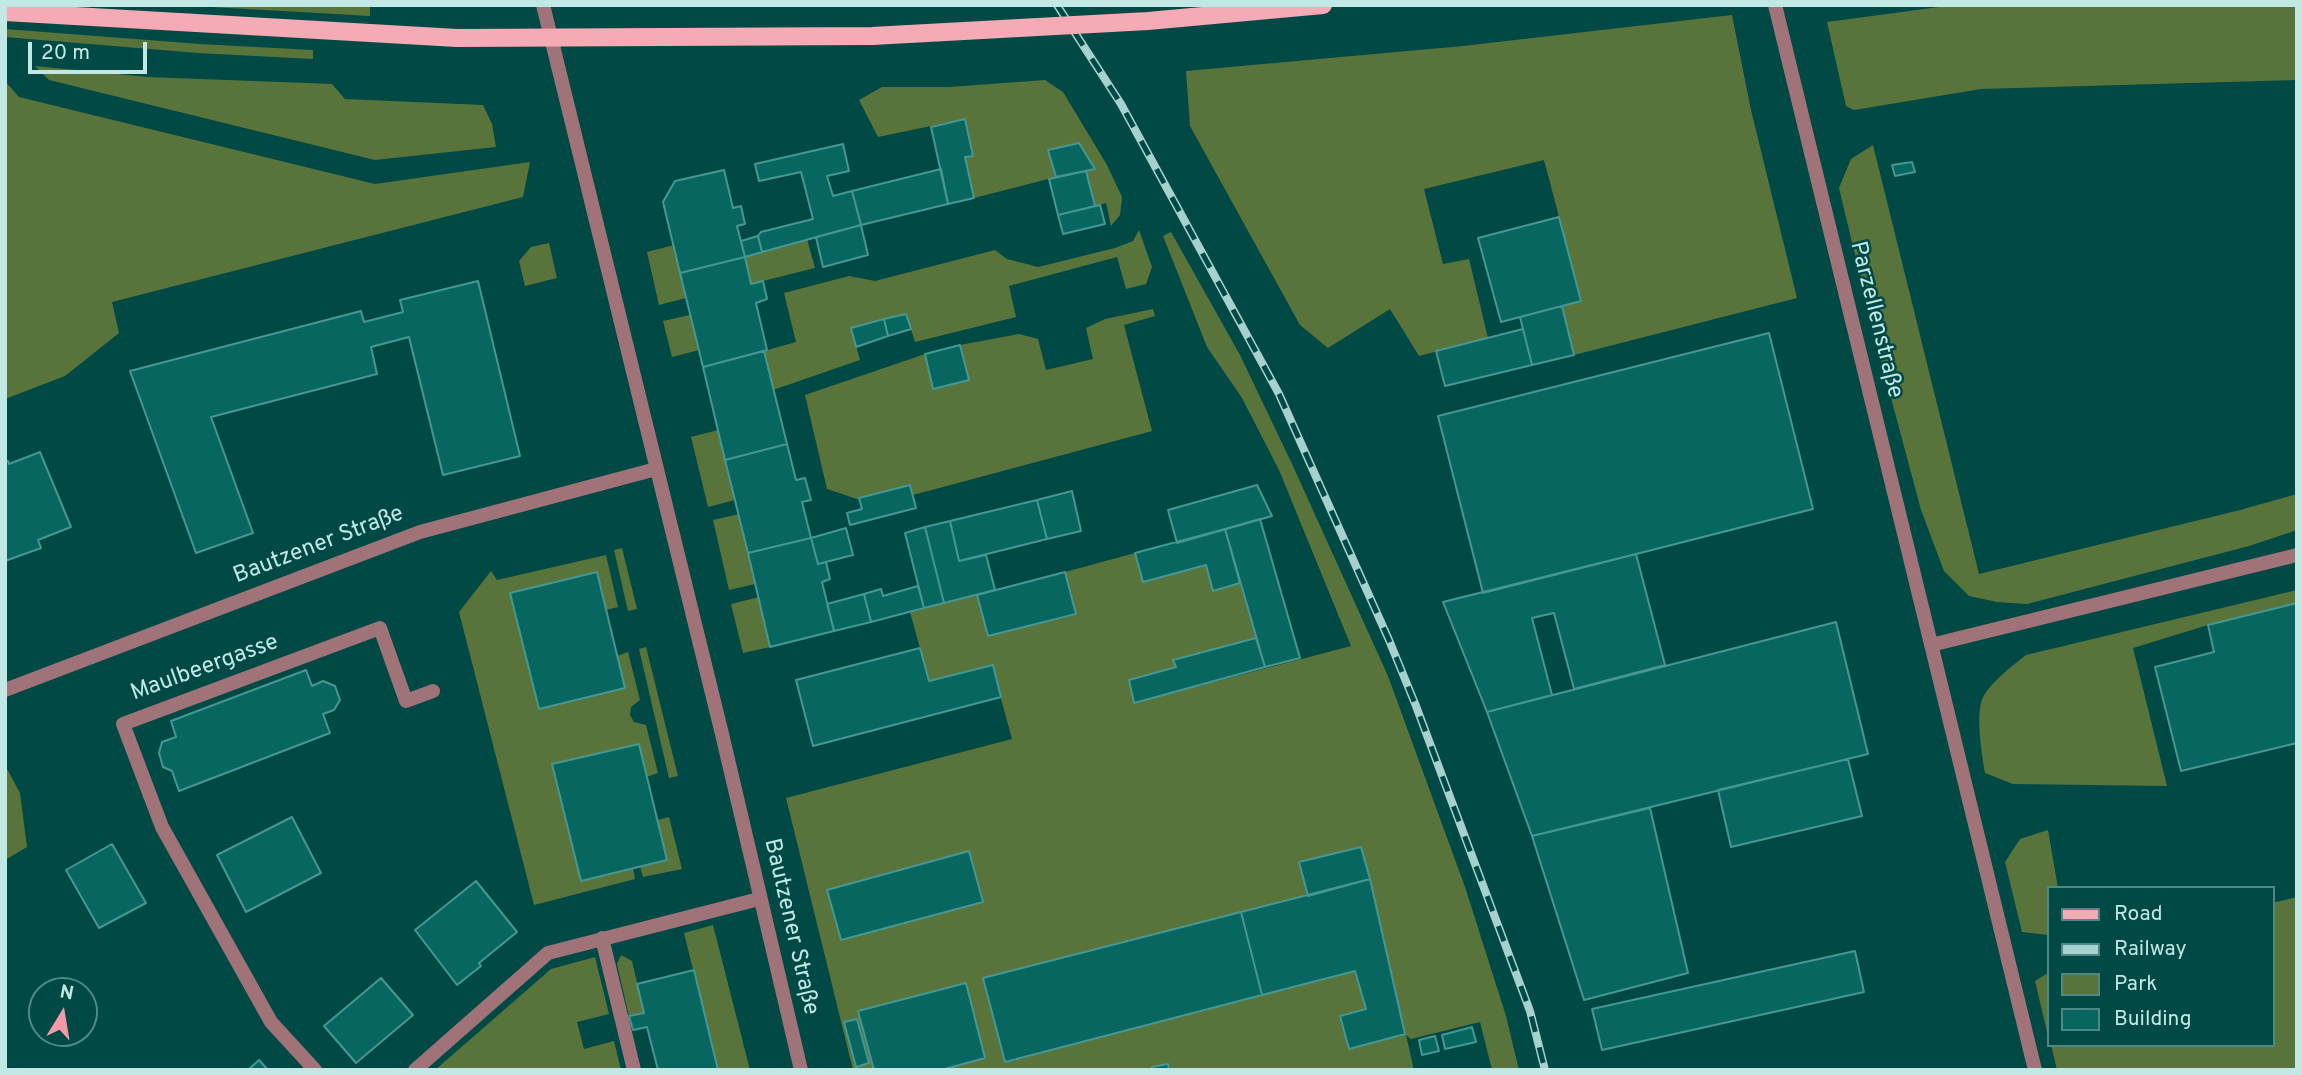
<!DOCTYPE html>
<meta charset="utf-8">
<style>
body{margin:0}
#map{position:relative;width:2302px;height:1075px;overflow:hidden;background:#004945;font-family:Overpass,sans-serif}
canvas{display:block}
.frame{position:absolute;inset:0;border:7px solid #c2e8e5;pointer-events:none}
.legend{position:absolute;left:2047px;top:886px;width:228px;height:161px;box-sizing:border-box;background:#004945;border:2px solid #4e8985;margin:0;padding:9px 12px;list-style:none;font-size:21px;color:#c2e8e5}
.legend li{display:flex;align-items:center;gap:14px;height:35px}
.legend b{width:35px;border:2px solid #4e8985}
.north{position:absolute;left:28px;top:977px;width:70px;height:70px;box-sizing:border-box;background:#004945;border:2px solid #4e8985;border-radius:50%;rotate:11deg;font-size:19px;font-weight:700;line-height:28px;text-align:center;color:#c2e8e5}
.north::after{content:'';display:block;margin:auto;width:24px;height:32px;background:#f39aa8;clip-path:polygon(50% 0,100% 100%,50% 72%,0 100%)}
.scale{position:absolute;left:28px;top:42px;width:119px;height:32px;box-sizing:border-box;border:4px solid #c2e8e5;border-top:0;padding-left:9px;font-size:21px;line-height:24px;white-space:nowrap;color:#c2e8e5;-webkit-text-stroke:5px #004945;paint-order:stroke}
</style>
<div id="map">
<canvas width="2302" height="1075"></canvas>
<div class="frame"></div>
<ul class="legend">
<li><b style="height:9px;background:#f5abb6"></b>Road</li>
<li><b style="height:9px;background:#a6d1ce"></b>Railway</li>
<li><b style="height:19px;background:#59743b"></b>Park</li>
<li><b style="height:19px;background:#086661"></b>Building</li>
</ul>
<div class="north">N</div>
<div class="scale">20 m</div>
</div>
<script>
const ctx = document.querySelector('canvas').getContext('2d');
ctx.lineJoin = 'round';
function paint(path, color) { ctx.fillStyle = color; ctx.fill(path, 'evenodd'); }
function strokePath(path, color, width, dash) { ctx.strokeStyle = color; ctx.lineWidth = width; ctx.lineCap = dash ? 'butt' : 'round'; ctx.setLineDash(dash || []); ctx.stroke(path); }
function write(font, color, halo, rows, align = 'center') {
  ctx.font = font + ' Overpass,sans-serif'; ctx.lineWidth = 5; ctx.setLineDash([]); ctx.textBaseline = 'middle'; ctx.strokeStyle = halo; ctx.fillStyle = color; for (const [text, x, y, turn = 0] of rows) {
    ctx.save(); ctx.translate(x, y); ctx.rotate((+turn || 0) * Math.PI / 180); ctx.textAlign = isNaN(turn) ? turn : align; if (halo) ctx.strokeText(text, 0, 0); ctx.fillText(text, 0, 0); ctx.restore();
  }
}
paint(new Path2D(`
 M176,5H370V16Z
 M1954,5H2297V80L1981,89L1854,110L1846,106L1827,22Z
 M1732,15L1751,110L1797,298L1574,355L1562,306L1581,300L1544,160L1424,189L1443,264L1469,259L1488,338L1419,356L1390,309L1328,348L1300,325L1190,126L1186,71L1463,46Z
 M5,29L200,44L313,50V59L198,53L5,37Z
 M35,66L148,77L332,84L345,99L483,105L492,124L496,147L375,160L49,80Z
 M1045,80L1063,92L1107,165L1122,197L1120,215L1111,226L1106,203L1095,206L1086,171L1094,169L1079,143L1049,150L1056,177L974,198L965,157L973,155L965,119L878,137L859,100L882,87H950Z
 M5,81L19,97L375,184L530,162L523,197L112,302L119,333L65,376L5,399Z
 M1873,145L1979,574L2240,510L2297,494V530L2249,546L2027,604L1997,602L1969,596L1944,571L1921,510L1875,338L1839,188L1851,159Z
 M1139,230L1152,267L1146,284L1126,289L1117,257L1009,286L1016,317L915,342L906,314L851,328L860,360L773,390L764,351L796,342L784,293L849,276L875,281L995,250L1007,259L1038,267L1115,248L1133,241Z
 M1171,232L1240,355L1293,466L1388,676L1465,887L1506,1016L1519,1070H1492L1480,1022L1411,1039L1406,1035L1414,1070H1169L1167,1064L1153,1067V1070H941L985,1058L966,983L858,1011L874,1070H853L786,798L1012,739L992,666L929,681L910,612L977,595L989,636L1076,615L1065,572L1135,553L1143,582L1206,565L1213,591L1240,583L1256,638L1173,660L1176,667L1129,680L1134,703L1351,646L1279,470L1242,398L1207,347L1163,236ZM1361,847L1405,1034L1349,1049L1340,1016L1366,1009L1355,971L1005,1061L983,978L1308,896L1300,862ZM969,852L983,901L841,940L827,890ZM857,1019L869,1063L857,1067L844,1023Z
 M807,239L815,268L751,284L745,257Z
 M549,243L557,278L525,286L519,261L531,247Z
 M674,245L686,298L659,305L647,252Z
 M1153,309L1155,316L1124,325L1152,431L913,495L910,485L857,499L827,489L805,395L925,354L933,389L969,380L960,345L1019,334L1038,339L1046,370L1093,359L1086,328L1105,319Z
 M690,315L699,350L672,357L663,321Z
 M718,430L735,500L708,507L691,437Z
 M739,514L755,584L729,590L713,520Z
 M622,548L637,609L628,611L614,550Z
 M606,555L618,607L606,610L597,573L510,594L539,709L625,688L617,656L628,652L640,700L631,707L630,715L634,722L646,725L658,773L646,777L639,744L552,765L581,880L633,868L635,879L534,905L459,612L491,571L497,580Z
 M2297,590V603L2208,625L2133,648L2167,786L2013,784L1985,773C1982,755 1975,714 1983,697C1993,680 2011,667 2026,655Z
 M759,597L770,647L743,653L731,604Z
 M646,647L678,776L669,778L639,649Z
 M5,765L20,793L27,847L5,860Z
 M669,817L682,869L643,877L640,866L657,820Z
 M2048,830L2058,888H2048V935L2022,932L2005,862L2020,839Z
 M2297,897V1070H2057L2051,1045H2272V903Z
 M713,925L750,1070H718L684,933Z
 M621,955L632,961L644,1013L629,1016L617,964Z
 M595,957L609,1014L577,1022L584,1049L614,1041L621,1070H435L551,969Z
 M2048,973V1036L2035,981Z`), '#59743b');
const building = new Path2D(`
 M965,119L973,156L965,157L974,198L948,204L931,127Z
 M1079,143L1095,169L1056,177L1048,150Z
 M843,144L849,171L827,176L833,196L852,191L861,225L762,252L758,236L761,232L813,219L801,172L759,181L755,164Z
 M1912,162L1915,172L1895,176L1892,165Z
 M941,169L948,204L861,225L852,191Z
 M724,170L733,208L741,206L745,224L737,226L745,257L680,273L663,202L675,181Z
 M1086,171L1095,206L1058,215L1049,179Z
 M1100,205L1105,224L1063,234L1058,215Z
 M1559,217L1581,301L1501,322L1478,238Z
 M861,225L868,255L823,267L816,237Z
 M758,236L762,252L745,257L741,241Z
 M745,257L751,284L763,281L767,299L756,303L767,350L703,367L680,273Z
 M478,281L520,456L443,475L409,337L371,347L377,374L211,417L253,533L196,553L130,371L361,311L364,322L403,312L400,300Z
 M1562,306L1574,355L1532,365L1520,317Z
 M906,314L911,329L888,336L884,319Z
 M884,319L888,336L856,347L851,328Z
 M1523,329L1532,365L1445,386L1436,351Z
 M1769,333L1813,509L1483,593L1438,416Z
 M960,345L969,380L933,389L925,354Z
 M764,351L787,444L725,460L703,367Z
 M787,444L796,480L805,478L811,500L802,502L811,538L748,553L725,460Z
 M40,452L71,527L38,540L41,548L5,561V462L8,461L9,464Z
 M910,485L916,508L850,525L847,513L862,509L859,498Z
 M1257,485L1272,516L1177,543L1168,510Z
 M1072,491L1081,531L1047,539L1037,500Z
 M1037,500L1047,539L959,561L950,521Z
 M1260,519L1300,658L1265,667L1225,529Z
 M950,521L959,561L986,555L995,590L944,603L925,527Z
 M925,527L944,603L924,608L905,533Z
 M846,528L853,555L818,564L811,538Z
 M1225,529L1240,583L1213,591L1206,565L1143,582L1135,553Z
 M811,538L818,564L826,562L830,579L822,582L834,631L770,647L748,553Z
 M1636,554L1665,665L1574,689L1554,613L1532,618L1552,695L1487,712L1443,602Z
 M597,572L625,688L539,709L510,593Z
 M1065,572L1076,614L988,636L977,595Z
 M918,586L924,608L871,622L864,594L881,589L883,596Z
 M864,594L871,622L834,631L827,604Z
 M2297,603V743L2181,771L2155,667L2214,652L2208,625Z
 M1836,622L1868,754L1532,836L1487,712Z
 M1256,638L1265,667L1134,703L1129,680L1176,667L1173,660Z
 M920,648L929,681L993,665L1001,697L813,746L796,680Z
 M306,670L312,686L323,681L335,686L340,700L334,710L323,714L330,733L179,791L172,771L163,767L159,753L162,742L176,737L171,721Z
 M639,744L667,860L581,881L552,764Z
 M1848,759L1862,816L1731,847L1718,790Z
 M1650,808L1688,973L1584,1000L1532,836Z
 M292,817L321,873L246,912L217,855Z
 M112,844L146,903L99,928L66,870Z
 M1361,847L1370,879L1308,896L1299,862Z
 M969,851L983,902L841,940L827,890Z
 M1370,879L1405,1034L1349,1049L1340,1016L1366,1009L1355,971L1262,995L1241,912Z
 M476,881L517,932L479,963L481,966L457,985L415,930Z
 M1241,912L1262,995L1005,1062L983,978Z
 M1855,951L1864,992L1602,1050L1592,1009Z
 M694,970L718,1070H658L647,1027L633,1030L629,1016L644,1013L637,984Z
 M381,978L413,1015L356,1063L324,1026Z
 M966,983L985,1058L941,1070H874L858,1011Z
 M857,1019L869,1063L856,1067L844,1022Z
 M1472,1027L1476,1042L1445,1049L1442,1035Z
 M1435,1036L1439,1051L1422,1055L1419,1040Z
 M259,1060L268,1070H248Z
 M1168,1064L1169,1070H1153L1152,1067Z`);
paint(building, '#086661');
strokePath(building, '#469792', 2);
strokePath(new Path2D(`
 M543,5L722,734L801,1070
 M1775,5L2035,1070
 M1931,645L2297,555
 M5,690L420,532L656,469
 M602,938L634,1070
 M315,1070L271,1022L162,827L123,724L380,628L406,701L433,691
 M415,1070L548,953L759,899`), '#a07379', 14);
strokePath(new Path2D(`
 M5,12L457,38`), '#f5abb6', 18);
const rail = new Path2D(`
 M1057,5L1121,104L1279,394L1389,640L1416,706L1530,1011L1545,1070`);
strokePath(rail, '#a6d1ce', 8);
strokePath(rail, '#004945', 5, [16]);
strokePath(new Path2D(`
 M457,38L872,36L1148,21L1323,5`), '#f5abb6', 18);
write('23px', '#c2e8e5', '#004945', [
 ["Parzellenstraße",1875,320,76],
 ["Bautzener Straße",319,546,-21],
 ["Maulbeergasse",205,669,-20],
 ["Bautzener Straße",790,927,77]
]);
</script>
